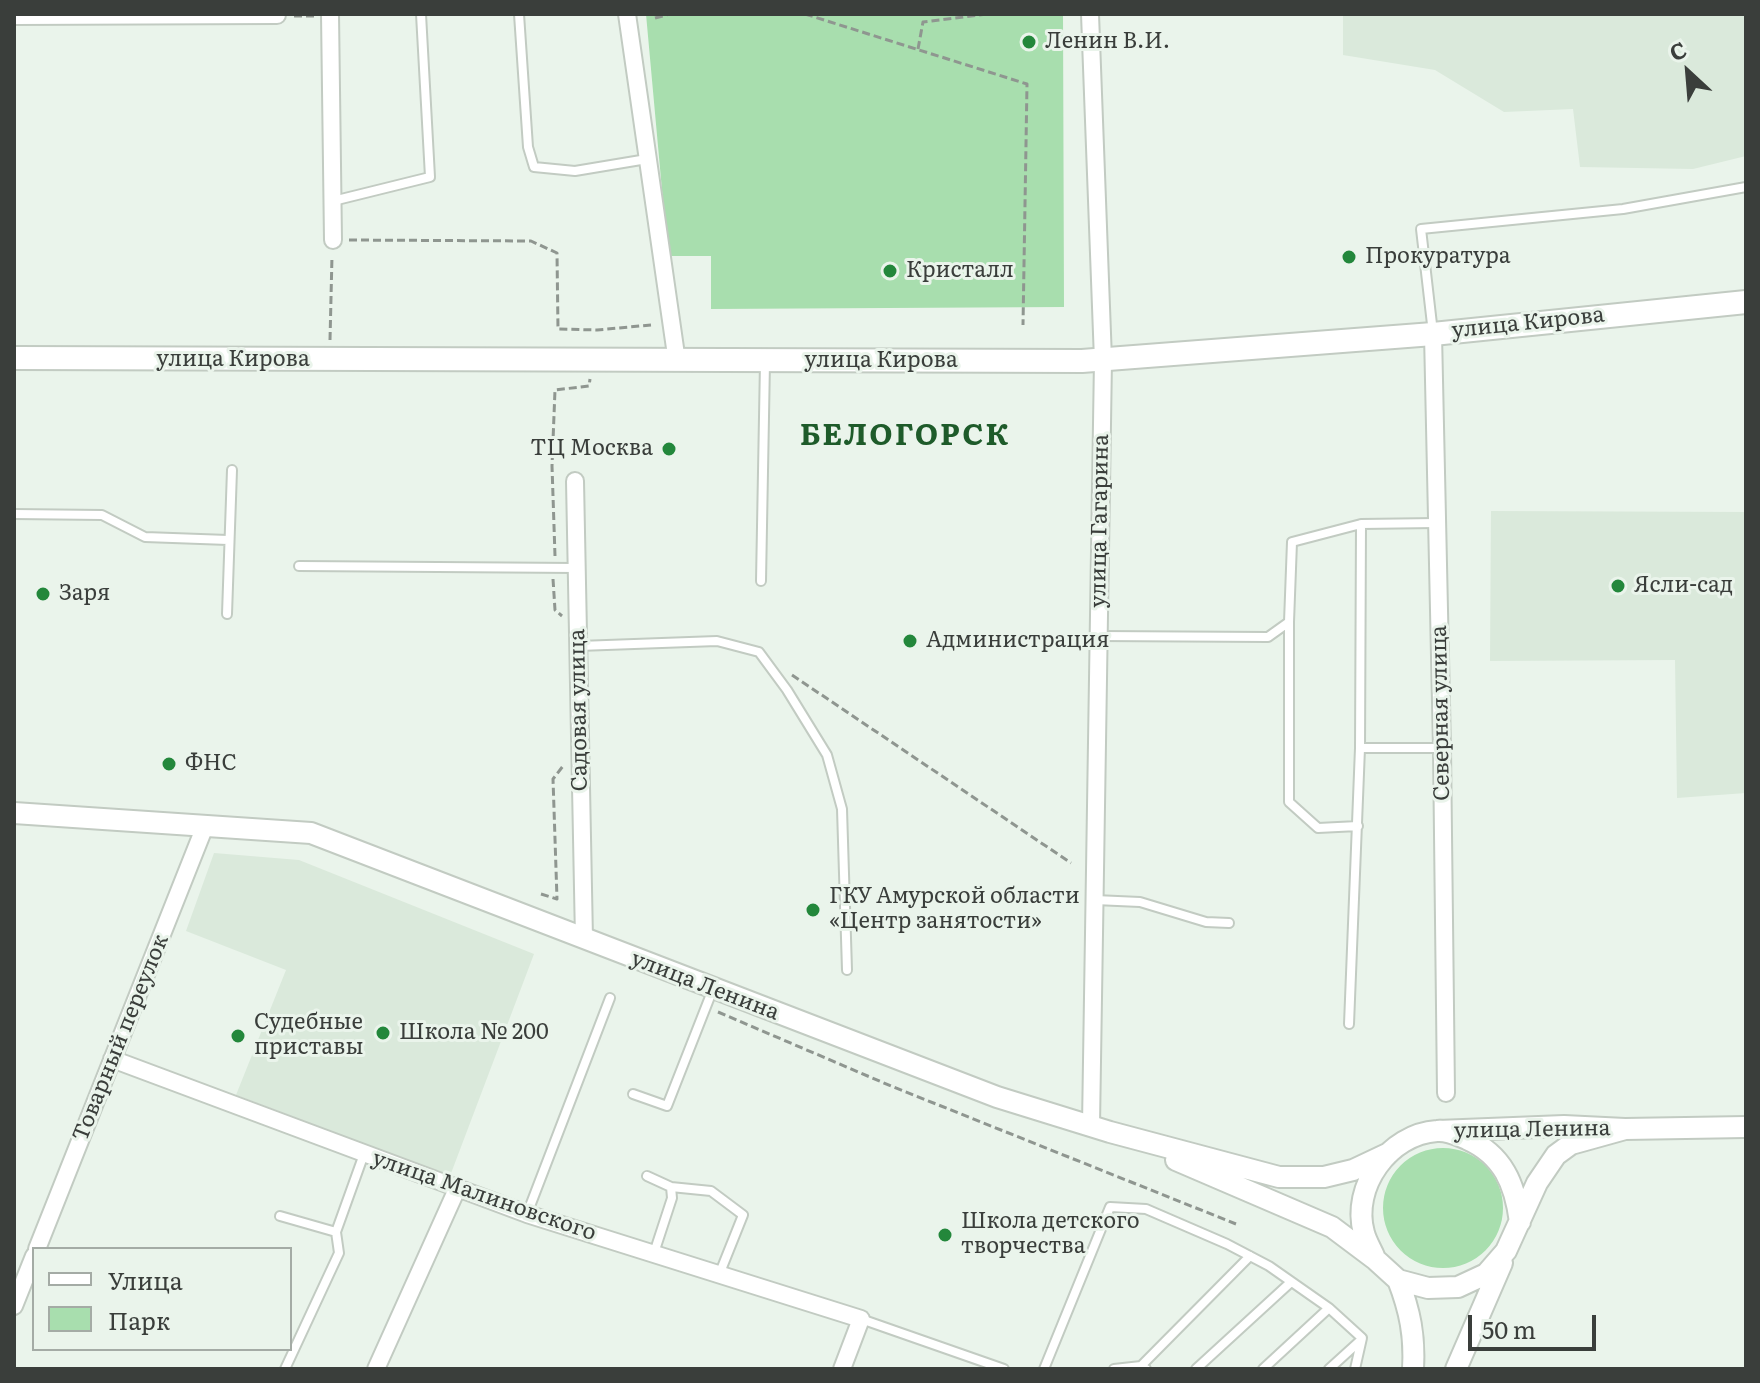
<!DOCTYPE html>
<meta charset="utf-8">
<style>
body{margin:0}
#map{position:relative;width:1760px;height:1383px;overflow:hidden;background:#eaf4eb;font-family:Literata,serif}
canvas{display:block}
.frame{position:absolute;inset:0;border:16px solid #3a3e3b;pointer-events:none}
.legend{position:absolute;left:32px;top:1247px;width:260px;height:104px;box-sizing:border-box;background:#eaf4eb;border:2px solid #a4aba5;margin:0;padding:10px 14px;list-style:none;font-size:24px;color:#3a3e3b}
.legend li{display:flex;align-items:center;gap:16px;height:40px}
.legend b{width:40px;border:2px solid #a4aba5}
.north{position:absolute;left:1648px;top:32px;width:80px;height:80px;-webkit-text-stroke:6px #eaf4eb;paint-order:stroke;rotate:334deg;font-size:22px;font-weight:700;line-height:32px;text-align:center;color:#3a3e3b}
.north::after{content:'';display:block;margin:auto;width:28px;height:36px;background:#3a3e3b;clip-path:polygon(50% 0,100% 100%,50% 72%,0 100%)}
.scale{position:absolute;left:1468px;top:1315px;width:128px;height:36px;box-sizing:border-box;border:4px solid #3a3e3b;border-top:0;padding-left:10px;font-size:24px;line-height:28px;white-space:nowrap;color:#3a3e3b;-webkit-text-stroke:6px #eaf4eb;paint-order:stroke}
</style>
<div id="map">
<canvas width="1760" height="1383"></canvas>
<div class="frame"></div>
<ul class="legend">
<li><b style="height:10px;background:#fff"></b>Улица</li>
<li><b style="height:22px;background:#a8deae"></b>Парк</li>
</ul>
<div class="north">С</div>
<div class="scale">50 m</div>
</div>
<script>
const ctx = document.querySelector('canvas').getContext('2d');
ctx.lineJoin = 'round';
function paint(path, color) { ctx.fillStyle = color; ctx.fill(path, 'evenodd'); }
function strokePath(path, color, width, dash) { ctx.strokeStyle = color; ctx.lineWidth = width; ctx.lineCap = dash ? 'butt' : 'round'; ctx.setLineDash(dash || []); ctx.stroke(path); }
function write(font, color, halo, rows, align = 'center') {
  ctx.font = font + ' Literata,serif'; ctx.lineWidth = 6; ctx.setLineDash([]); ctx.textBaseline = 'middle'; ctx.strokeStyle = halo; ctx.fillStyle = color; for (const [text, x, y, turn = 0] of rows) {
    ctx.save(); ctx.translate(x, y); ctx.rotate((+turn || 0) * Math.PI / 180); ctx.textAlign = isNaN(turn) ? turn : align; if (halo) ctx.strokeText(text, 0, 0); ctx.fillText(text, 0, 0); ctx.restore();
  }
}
paint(new Path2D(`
 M1343,14H1746V156L1693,169L1580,167L1573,109L1504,112L1435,70L1343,55Z
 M1491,511L1746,512V793L1677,798L1675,660L1490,661Z
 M214,853L299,860L534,954L450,1176L236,1095L286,970L186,931Z`), '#dae9db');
paint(new Path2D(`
 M646,14H1063L1064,307L711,309V256H668Z
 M1383 1208a60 60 0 1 1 120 0a60 60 0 1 1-120 0Z`), '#a8deae');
const service = new Path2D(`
 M519,14L528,147L534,167L575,171L647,159
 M333,201L430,177L421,14
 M1433,333L1421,229L1623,209L1746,187
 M14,514L102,515L145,537L228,540
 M299,566L576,568
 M761,581L765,362
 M227,614L232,470
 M1289,622V802L1318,828L1358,826
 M1098,636L1268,637L1289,622L1292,542L1361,524L1436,523
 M579,646L717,641L759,652L787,690L827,755L842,809L847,970
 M1360,748L1361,524
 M1095,900L1140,902L1206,922L1229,923
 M1349,1024L1360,748H1442
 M633,1094L667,1106L713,989
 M647,1176L671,1187L672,1198L654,1253
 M671,1187L711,1191L743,1215L719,1275
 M527,1214L610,998
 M280,1216L336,1232L364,1154
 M861,1319L1004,1369
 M1141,1366L1250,1256
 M285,1369L339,1253L336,1232
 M1044,1369L1110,1207L1146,1209L1227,1244L1269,1266L1329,1308L1362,1338L1355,1369
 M1114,1369L1141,1366L1146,1369
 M1196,1369L1291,1282
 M1263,1369L1329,1308
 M1329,1369L1361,1340`);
const minor = new Path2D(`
 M330,14L333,240
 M627,14L677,362
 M1090,14L1103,360L1091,1125
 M14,16L277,15
 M1433,334L1442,748L1446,1093
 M575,481L584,939
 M112,1059L527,1214L861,1319L842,1369
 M37,1249L205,826
 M14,1306L34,1256
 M376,1369L457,1189`);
const tertiary = new Path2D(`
 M14,813L311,833L997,1097L1110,1132L1279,1177H1324L1353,1170L1389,1153
 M1438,1131L1564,1126L1625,1129L1746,1127
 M1176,1160L1332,1227L1376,1260L1398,1280L1428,1288L1458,1287L1486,1274L1506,1251L1537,1183L1556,1155L1571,1144L1625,1129
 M1374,1256C1371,1249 1366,1241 1364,1233C1351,1187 1389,1134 1437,1131C1448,1130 1457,1135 1467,1139C1503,1155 1515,1184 1520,1222
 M1398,1280C1410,1311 1415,1336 1413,1369
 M1456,1369L1502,1263`);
const secondary = new Path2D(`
 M14,358L1082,361L1433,334L1746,302`);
strokePath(service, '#c2cbc2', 12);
strokePath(minor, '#c2cbc2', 20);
strokePath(tertiary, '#c2cbc2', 24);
strokePath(secondary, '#c2cbc2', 26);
strokePath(new Path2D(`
 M805,14L1027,84L1023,325
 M294,16H315
 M655,18L670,14
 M918,49L923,22L987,14
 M349,240L531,241L557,253L558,329L597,330L651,325
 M330,340L332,256
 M555,556L552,466L555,390L589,386L590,379
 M553,579L555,610L562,616
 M792,675L1071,863
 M541,894L557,899L553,779L563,766
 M718,1012L891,1086L1236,1224`), '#8f9690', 3, [8, 4]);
strokePath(service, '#fff', 8);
strokePath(minor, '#fff', 16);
strokePath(tertiary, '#fff', 20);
strokePath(secondary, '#fff', 22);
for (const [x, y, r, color] of [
 [1029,42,8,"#23873b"],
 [1349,257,8,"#23873b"],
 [890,271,8,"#23873b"],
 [669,449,8,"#23873b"],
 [1618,586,8,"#23873b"],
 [43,594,8,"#23873b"],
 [910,641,8,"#23873b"],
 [169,764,8,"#23873b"],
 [813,910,8,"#23873b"],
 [383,1033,8,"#23873b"],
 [238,1036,8,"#23873b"],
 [945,1235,8,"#23873b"]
]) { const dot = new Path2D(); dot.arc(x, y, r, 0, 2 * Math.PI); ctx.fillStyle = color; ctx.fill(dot); strokePath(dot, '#eaf4eb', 3); }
write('22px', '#3a3e3b', '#eaf4eb', [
 ["Ленин В.И.",1045,42],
 ["Прокуратура",1365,257],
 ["Кристалл",906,271],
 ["ТЦ Москва",653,449,"right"],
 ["Ясли-сад",1634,586],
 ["Заря",59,594],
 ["Администрация",926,641],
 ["ФНС",185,764],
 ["ГКУ Амурской области",829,897],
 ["«Центр занятости»",829,922],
 ["Судебные",254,1023],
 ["приставы",254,1048],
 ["Школа № 200",399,1033],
 ["Школа детского",961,1222],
 ["творчества",961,1247]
], 'left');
write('22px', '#3a3e3b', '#eaf4eb', [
 ["улица Кирова",1528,323,-6],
 ["улица Кирова",233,360],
 ["улица Кирова",881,361],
 ["улица Гагарина",1100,521,-89],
 ["Садовая улица",579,710,-91],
 ["Северная улица",1441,713,-91],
 ["улица Ленина",705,986,21],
 ["Товарный переулок",121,1038,-68],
 ["улица Ленина",1532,1130,-1],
 ["улица Малиновского",484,1196,19]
]);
ctx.letterSpacing = '2px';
write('bold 30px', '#1e5b2a', '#eaf4eb', [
 ["БЕЛОГОРСК",905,436]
]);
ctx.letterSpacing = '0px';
</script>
